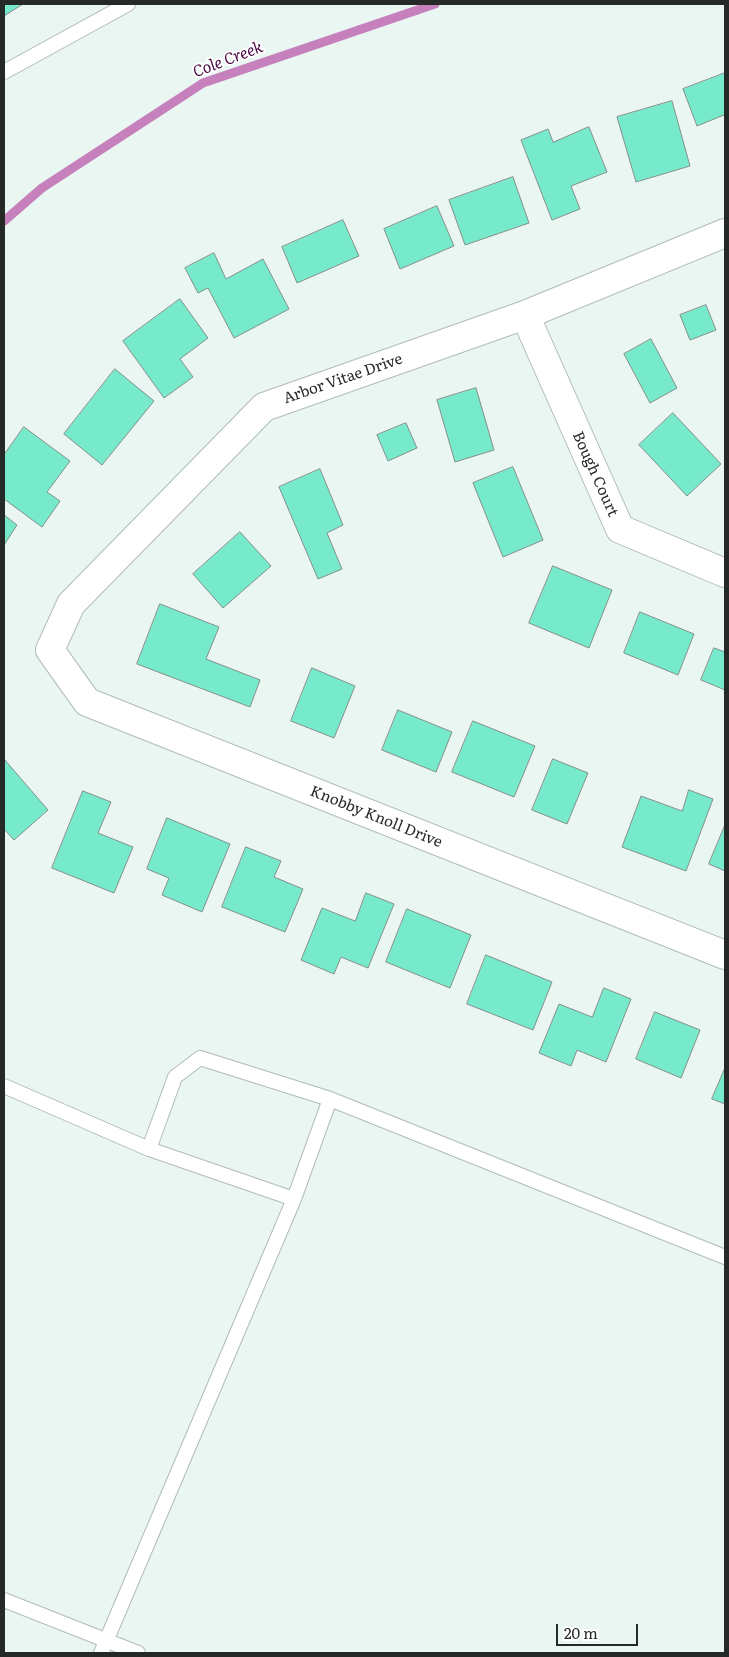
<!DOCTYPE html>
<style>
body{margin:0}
#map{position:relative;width:729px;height:1657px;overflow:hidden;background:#eaf6f2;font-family:Literata,serif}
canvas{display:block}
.frame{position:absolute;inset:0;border:5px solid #252a28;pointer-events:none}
.scale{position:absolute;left:556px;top:1624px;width:82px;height:22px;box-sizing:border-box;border:2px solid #252a28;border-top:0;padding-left:6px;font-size:15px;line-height:18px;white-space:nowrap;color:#252a28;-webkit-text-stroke:4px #fff;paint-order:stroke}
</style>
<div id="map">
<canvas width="729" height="1657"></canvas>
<div class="frame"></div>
<div class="scale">20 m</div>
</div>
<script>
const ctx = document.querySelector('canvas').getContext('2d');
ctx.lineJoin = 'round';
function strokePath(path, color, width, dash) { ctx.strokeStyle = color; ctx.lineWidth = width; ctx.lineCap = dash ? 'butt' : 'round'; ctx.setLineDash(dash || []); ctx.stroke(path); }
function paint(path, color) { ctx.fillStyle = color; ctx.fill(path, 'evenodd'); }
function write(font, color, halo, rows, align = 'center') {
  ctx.font = font + ' Literata,serif'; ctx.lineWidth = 4; ctx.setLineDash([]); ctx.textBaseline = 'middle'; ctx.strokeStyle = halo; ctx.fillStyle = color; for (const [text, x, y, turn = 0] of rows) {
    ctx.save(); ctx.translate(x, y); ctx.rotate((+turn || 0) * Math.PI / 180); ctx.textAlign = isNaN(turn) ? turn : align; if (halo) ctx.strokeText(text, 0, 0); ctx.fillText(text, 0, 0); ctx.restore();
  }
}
strokePath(new Path2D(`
 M4,221L42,188L203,83L435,4`), '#c680bc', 9);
const building = new Path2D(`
 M4,4H23L4,16Z
 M725,73V118L724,115L697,126L683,89Z
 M672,101L690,166L636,182L617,117Z
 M589,127L607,172L571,186L580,209L552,220L521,140L548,129L553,142Z
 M513,177L529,223L465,245L449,200Z
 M437,206L454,246L400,269L384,229Z
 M343,220L359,256L297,283L282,247Z
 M214,253L226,279L263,259L289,309L234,338L208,288L198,293L185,268Z
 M180,299L208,338L180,359L193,377L164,398L123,341Z
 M706,305L716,330L690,340L680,315Z
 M651,339L677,388L650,403L624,354Z
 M115,369L154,401L102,465L64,434Z
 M476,388L494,450L455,462L437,400Z
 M673,413L721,464L687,496L639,445Z
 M406,423L417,448L388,461L377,435Z
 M24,427L70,461L47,492L60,501L42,527L4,499V455Z
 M513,467L543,540L503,557L473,483Z
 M320,469L343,525L327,533L342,569L318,579L279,487Z
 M4,515L17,525L4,545Z
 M240,532L271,566L223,608L193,574Z
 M553,566L612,590L589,648L529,623Z
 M160,604L219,627L206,659L260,680L250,707L137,664Z
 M640,612L694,634L678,675L624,653Z
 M714,648L725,652V690L701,680Z
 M312,668L355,686L334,738L291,721Z
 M398,710L452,732L436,772L382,750Z
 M473,721L535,746L514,797L452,772Z
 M4,759L48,810L14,840L4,829Z
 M553,759L588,773L567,824L532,810Z
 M689,790L713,799L686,871L622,847L641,796L682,811Z
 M83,791L111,802L98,833L133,847L114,893L52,868Z
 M167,818L230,844L202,912L162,895L169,878L147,869Z
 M725,825V871L709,864Z
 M246,847L281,861L274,877L303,889L285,932L222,907Z
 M366,893L394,904L368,968L341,957L334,974L301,960L322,908L355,921Z
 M407,909L471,935L450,988L386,962Z
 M486,955L552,982L533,1030L467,1004Z
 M604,988L631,999L606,1062L577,1050L571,1066L539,1053L559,1004L592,1017Z
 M655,1012L700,1030L681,1078L636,1059Z
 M725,1068V1104L712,1099Z`);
paint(building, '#76eaca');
strokePath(building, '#848f8b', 1);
const service = new Path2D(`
 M4,72L128,4
 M4,1086L149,1149L175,1077L200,1058L330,1099L725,1257
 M294,1199L330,1099
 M4,1600L138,1653
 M101,1653L294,1199L149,1149`);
const minor = new Path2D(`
 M725,233L525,315L264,407L71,604L50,650L87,702L725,955
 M525,315L620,529L725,573`);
strokePath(service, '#b0bcb8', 16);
strokePath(minor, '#b0bcb8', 30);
strokePath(service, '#fff', 14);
strokePath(minor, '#fff', 28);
write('15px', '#252a28', '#fff', [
 ["Arbor Vitae Drive",343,379,-19],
 ["Bough Court",595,474,66],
 ["Knobby Knoll Drive",376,817,22]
]);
write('italic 16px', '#4a0a45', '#fff', [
 ["Cole Creek",228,60,-21]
]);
</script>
